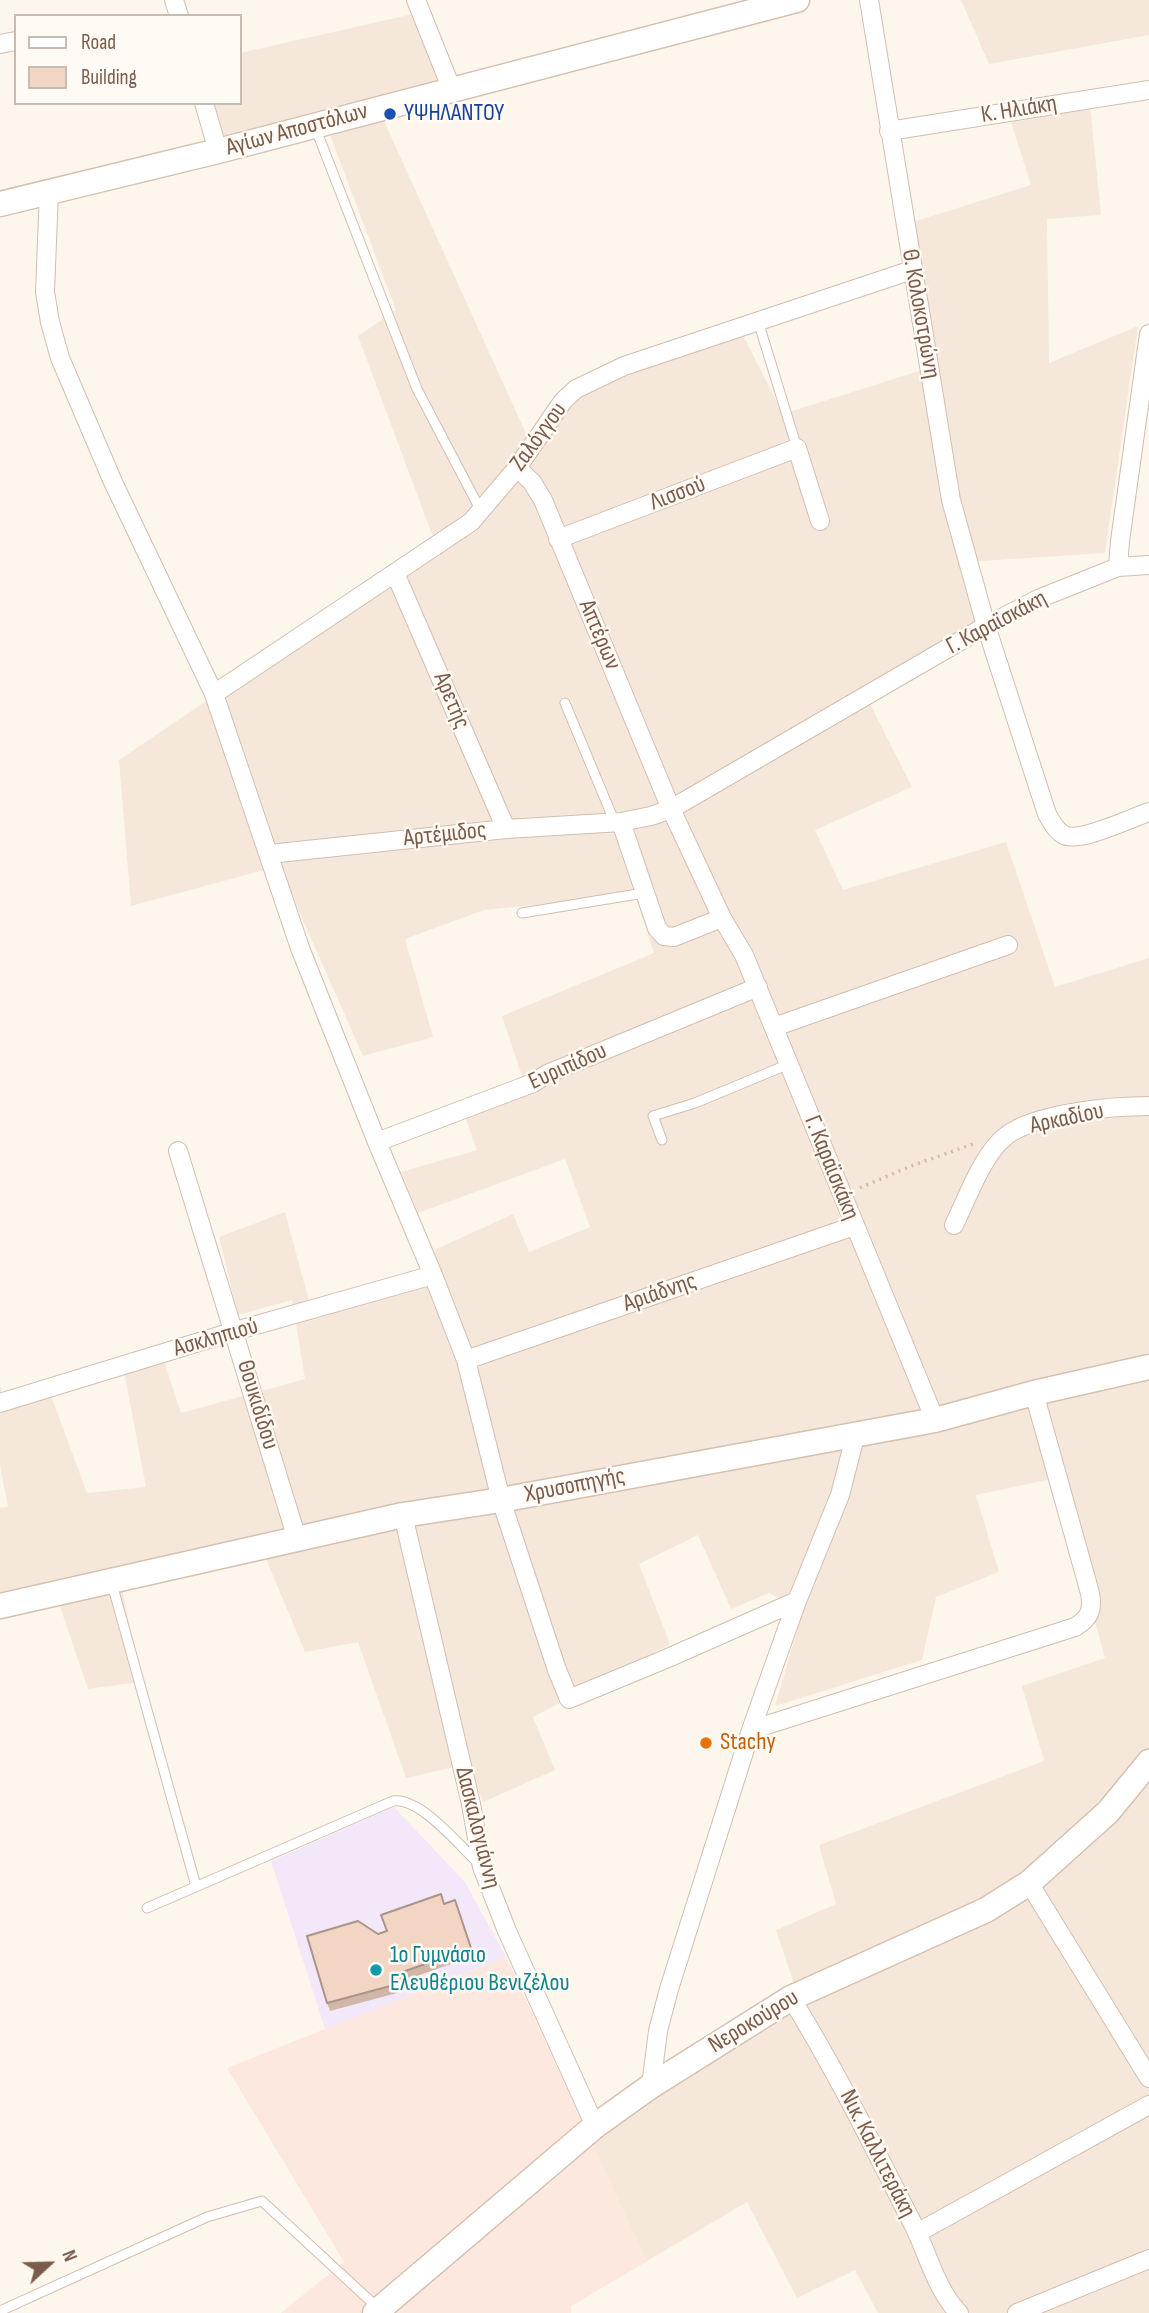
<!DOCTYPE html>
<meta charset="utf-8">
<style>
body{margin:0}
#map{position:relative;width:1149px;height:2313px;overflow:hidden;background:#fdf6ec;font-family:"Sofia Sans Condensed",sans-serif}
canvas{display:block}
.legend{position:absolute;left:14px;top:14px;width:228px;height:91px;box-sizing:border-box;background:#fffaf3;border:2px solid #cabbb1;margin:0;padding:9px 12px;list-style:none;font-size:21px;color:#7a5c4d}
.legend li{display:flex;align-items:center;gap:14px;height:35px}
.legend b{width:35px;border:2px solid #cabbb1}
.north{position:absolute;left:14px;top:2229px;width:70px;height:70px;-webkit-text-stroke:5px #fffaf3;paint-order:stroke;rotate:68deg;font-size:19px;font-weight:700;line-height:28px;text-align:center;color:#7a5c4d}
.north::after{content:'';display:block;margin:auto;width:24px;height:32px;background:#7a5c4d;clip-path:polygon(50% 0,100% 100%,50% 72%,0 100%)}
</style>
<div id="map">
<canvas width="1149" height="2313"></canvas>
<ul class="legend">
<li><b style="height:9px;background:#fff"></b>Road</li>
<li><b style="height:19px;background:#f3d5c3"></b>Building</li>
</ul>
<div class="north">N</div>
</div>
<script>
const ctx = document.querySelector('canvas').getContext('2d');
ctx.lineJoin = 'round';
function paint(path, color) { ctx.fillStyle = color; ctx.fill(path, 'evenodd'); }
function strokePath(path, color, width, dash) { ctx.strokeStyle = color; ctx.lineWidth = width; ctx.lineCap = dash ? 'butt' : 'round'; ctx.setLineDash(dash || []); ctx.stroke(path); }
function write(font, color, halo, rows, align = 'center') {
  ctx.font = font + ' "Sofia Sans Condensed",sans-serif'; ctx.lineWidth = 5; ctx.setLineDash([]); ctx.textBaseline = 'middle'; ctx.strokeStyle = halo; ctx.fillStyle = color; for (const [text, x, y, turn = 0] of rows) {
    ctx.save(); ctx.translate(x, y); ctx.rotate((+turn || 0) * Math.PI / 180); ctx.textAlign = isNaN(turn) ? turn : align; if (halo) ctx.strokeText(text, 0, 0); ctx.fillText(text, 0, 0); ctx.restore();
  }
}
paint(new Path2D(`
 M961,0H1149V35L989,64Z
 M413,14L445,85L379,110L529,440L570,393L743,335L783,414L925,369L913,222L1031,185L1007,110L1090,104L1101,215L1047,219L1049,363L1138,326L1105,553L966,562L992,622L864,692L912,787L815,830L843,890L1006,842L1055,987L1149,958V2313H878L855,2270L797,2298L747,2202L571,2306V2313H281L599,2129L799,1999L776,1930L836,1904L819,1845L1044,1761L1022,1686L1105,1658L1056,1478L976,1495L999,1572L936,1597L922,1660L775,1706L803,1611L769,1593L731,1609L698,1535L639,1564L670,1644L533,1717L555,1770L483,1802L468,1764L406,1778L358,1642L305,1652L266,1559L121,1583L140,1682L88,1689L57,1598L0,1611V1508L8,1507L0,1466V1386L5,1400L50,1393L87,1493L146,1487L124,1372L163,1358L181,1413L305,1379L292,1300L238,1315L219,1237L285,1212L313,1316L435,1280L426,1254L513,1214L529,1252L590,1227L565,1159L418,1213L401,1172L477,1150L463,1111L526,1088L502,1016L654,953L635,895L484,910L405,939L433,1037L363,1056L279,866L131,906L119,760L224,689L439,553L358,336L396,310L321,111L217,141L208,103H240V53Z`), '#f5e8da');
paint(new Path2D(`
 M506,1957L647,2261L570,2306L571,2313H281L344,2262L227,2068Z`), '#fde8e0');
paint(new Path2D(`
 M394,1807L465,1882L506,1957L325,2029L271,1861Z`), '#f3e8fa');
const lane = new Path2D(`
 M315,127L417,389L481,511
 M758,321L797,448
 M565,703L615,823
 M522,913L644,893
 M662,1140L653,1116L695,1103L789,1064
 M112,1584L196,1886
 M147,1908L393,1801C420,1797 459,1845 478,1863
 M0,2311L207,2217L262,2201L378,2308`);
const street = new Path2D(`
 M174,0L179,16
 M416,0L452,90
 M869,0L951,500L986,626L1047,814C1051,821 1056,831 1064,835C1080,843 1131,818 1149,812
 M0,44L16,41
 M204,103L218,151
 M889,131L1149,90
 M49,191L45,292L50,322L60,358L113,482L214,694L300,948L377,1142L433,1275L466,1360L501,1500L557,1670L569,1699L668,1658L797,1601
 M517,468L532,482L543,500L671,809L722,918
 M558,539L797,448L820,521
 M1118,567L1120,541L1149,334
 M395,573L506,829
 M214,694L471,522L517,468L563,401L576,389L624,366L912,270
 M269,854L506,829L621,822
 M774,1027L1008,945
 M377,1142L533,1083L547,1074L758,987
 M178,1151L297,1539
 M954,1225C967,1199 983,1153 1006,1136C1035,1113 1113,1106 1149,1106
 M466,1360L854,1226
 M0,1403L235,1331L433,1275
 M935,1420L744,955L722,918L674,937L664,936L657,928L621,822L651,816L671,809L986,626L1038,599L1118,567L1149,565
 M403,1515L471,1804L482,1867L507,1931L595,2126
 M751,1730L1075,1627C1090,1618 1093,1610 1090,1593L1034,1393
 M1029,1883L1149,2078
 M791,1998C837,2072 875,2150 915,2228C928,2255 937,2291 959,2313
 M651,2086L658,2031L669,1989L751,1730L797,1601L840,1495L856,1433
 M917,2233L1149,2105
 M1017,2313L1149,2259`);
const secondary = new Path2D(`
 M0,204L218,151L797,0
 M0,1606L403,1515L501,1500L935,1420L1034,1393L1149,1367
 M375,2313L595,2126L651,2086L791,1998L986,1910L1029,1883L1108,1812L1149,1762`);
strokePath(lane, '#d1beb0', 11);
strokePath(street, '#d1beb0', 20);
strokePath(secondary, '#d6c0b0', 27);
strokePath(new Path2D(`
 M860,1188L911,1166L973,1144`), '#d9b8a5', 3.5, [2, 5]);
strokePath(lane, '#fff', 9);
strokePath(street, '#fff', 18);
strokePath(secondary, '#fff', 24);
paint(new Path2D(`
 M455,1900L474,1956L394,1984L397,1993L330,2011L327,2003L378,1934Z`), '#d1b7a8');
const building = new Path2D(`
 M441,1894L444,1904L455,1900L471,1948L391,1976L394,1985L327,2003L307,1936L358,1921L378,1934L387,1931L381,1915Z`);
paint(building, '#f3d5c3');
strokePath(building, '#aa9588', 2);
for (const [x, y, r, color] of [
 [390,114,7,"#1a4fb4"],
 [706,1743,7,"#e8710a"],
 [376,1970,7,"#0f9aa8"]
]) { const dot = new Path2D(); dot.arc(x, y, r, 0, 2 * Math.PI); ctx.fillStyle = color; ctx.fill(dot); strokePath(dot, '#fffaf3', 2.5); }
write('24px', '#7a5c4d', '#fffaf3', [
 ["Κ. Ηλιάκη",1019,110,-9],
 ["Αγίων Αποστόλων",297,130,-15],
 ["Θ. Κολοκοτρώνη",920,314,80],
 ["Ζαλόγγου",539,437,-54],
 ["Λισσού",678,494,-21],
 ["Γ. Καραϊσκάκη",997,623,-28],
 ["Απτέρων",599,635,67],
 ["Αρετής",451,701,67],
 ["Αρτέμιδος",445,835,-6],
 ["Ευριπίδου",568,1067,-24],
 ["Αρκαδίου",1067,1119,-12],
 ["Γ. Καραϊσκάκη",831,1168,68],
 ["Αριάδνης",660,1293,-19],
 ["Ασκληπιού",216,1338,-16],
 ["Θουκιδίδου",257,1405,73],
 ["Χρυσοπηγής",575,1486,-11],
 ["Δασκαλογιάννη",477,1828,76],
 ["Νεροκούρου",754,2022,-31],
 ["Νικ. Καλλιτεράκη",877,2154,63]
]);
write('24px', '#164399', '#fffaf3', [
 ["ΥΨΗΛΑΝΤΟΥ",404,114]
], 'left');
write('24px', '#c56008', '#fffaf3', [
 ["Stachy",720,1743]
], 'left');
write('24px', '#0d838f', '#fffaf3', [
 ["1ο Γυμνάσιο",390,1956],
 ["Ελευθέριου Βενιζέλου",390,1984]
], 'left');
</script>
